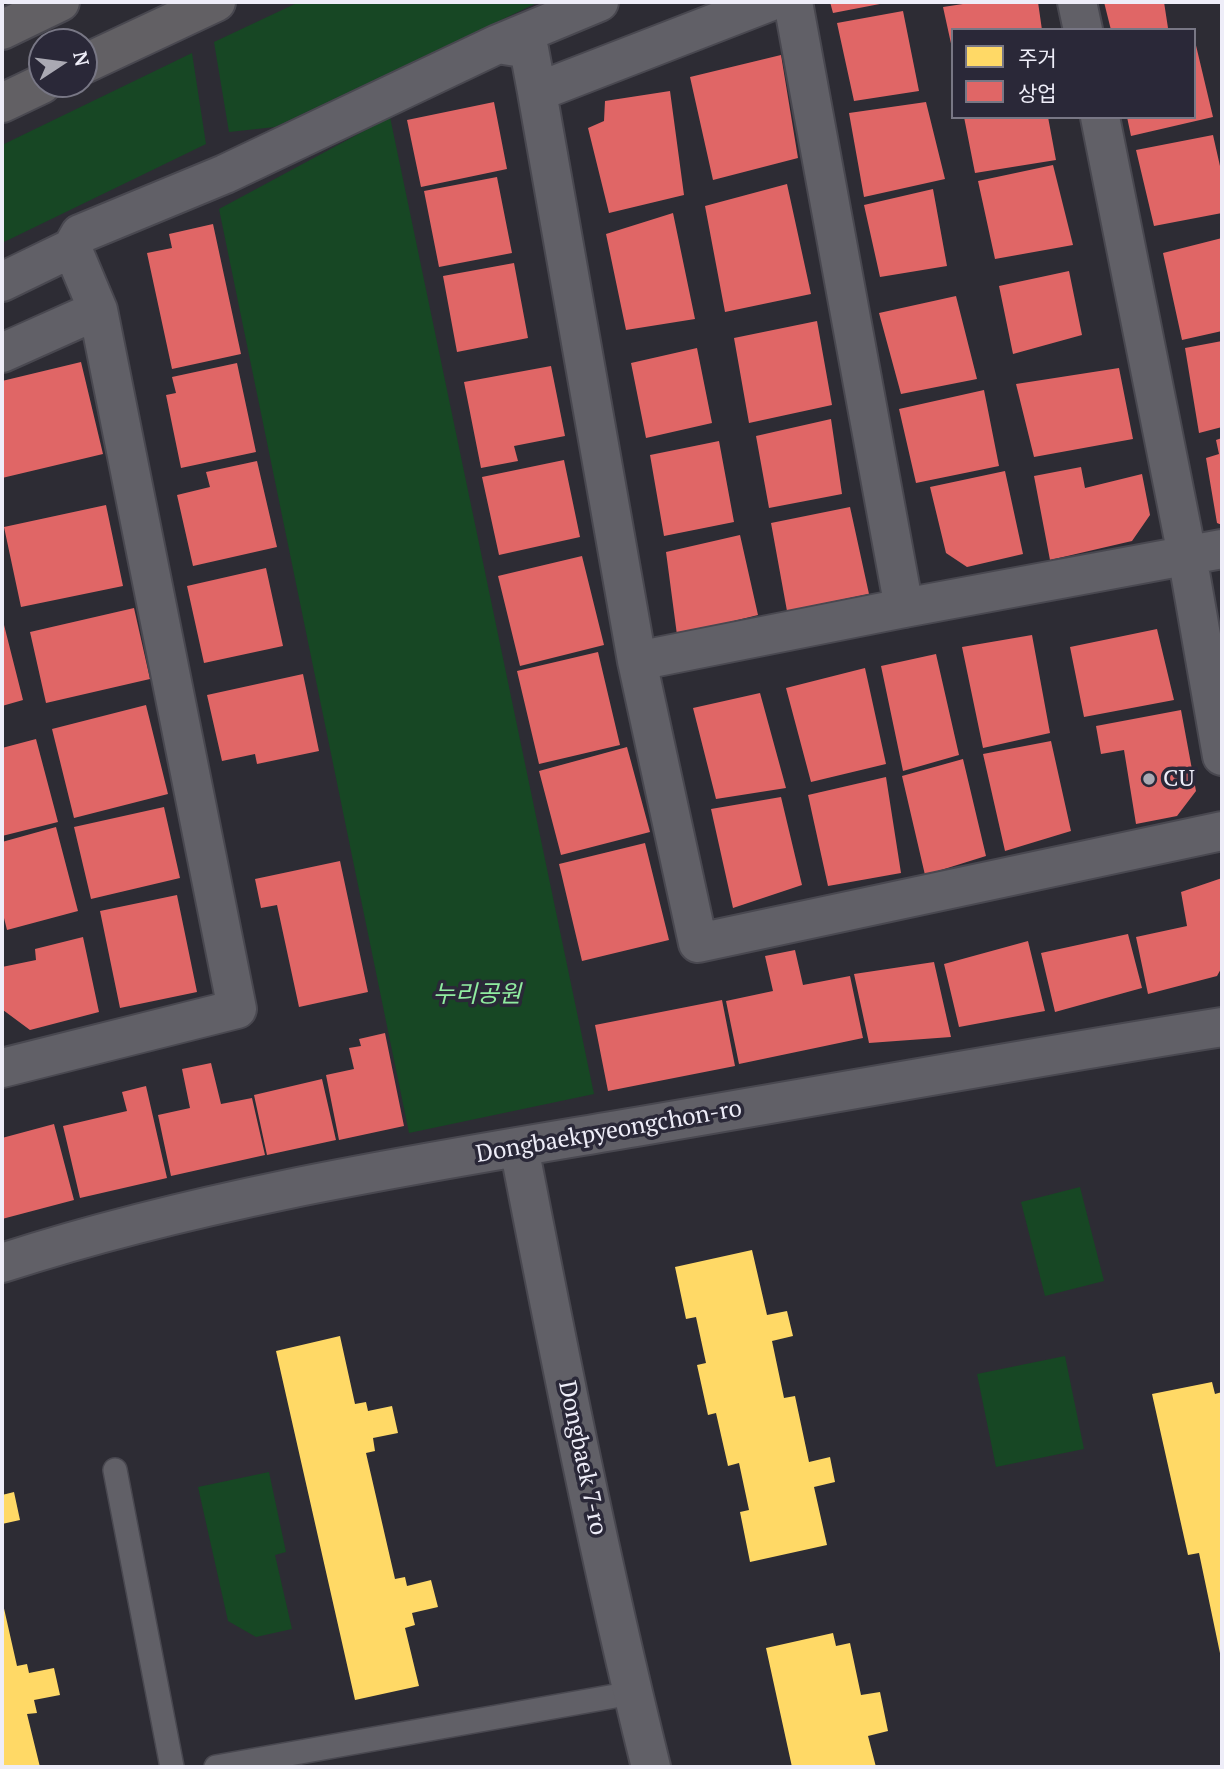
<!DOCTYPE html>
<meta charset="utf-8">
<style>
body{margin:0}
#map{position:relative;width:1224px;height:1769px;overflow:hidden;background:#2d2c34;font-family:"PT Serif","Noto Sans KR",serif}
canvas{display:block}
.frame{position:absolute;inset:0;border:4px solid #eeedf8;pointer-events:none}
.legend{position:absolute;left:951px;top:28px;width:245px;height:91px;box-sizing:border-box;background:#2a2838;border:2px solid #787785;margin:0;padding:9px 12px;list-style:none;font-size:21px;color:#eeedf8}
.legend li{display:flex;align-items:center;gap:14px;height:35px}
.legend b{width:35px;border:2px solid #787785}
.north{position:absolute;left:28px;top:28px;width:70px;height:70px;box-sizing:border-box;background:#2a2838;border:2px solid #787785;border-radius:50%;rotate:77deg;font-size:19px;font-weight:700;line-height:28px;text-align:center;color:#eeedf8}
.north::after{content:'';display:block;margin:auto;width:24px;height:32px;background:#aaa9b3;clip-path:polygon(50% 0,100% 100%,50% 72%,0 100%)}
</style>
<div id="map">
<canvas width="1224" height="1769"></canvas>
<div class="frame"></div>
<ul class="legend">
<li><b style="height:19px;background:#ffd966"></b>주거</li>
<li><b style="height:19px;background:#e06666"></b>상업</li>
</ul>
<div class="north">N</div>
</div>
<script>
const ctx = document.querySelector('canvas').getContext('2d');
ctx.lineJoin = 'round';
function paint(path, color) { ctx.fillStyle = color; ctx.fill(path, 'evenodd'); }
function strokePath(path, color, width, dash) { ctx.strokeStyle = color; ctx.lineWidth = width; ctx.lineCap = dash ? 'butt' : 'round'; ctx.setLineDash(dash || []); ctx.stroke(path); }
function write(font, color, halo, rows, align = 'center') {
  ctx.font = font + ' "PT Serif","Noto Sans KR",serif'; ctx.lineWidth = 7; ctx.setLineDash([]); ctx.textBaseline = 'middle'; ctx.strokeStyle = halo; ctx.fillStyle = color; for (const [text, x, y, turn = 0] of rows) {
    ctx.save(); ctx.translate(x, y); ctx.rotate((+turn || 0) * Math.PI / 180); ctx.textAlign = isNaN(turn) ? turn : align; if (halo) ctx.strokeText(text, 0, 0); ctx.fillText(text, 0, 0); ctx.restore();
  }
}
paint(new Path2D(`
 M299,2H539L275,127L229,132L214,42Z
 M192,53L206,144L2,243V145Z
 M390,117L594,1094L409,1133L219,209Z
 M1080,1187L1104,1281L1045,1296L1021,1202Z
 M1065,1356L1084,1449L996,1467L977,1374Z
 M269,1472L286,1552L275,1555L292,1629L256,1637L228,1621L198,1487Z`), '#174724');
paint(new Path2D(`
 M752,1250L767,1315L787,1311L793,1336L772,1341L784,1398L795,1396L809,1462L830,1457L835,1482L814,1487L827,1545L750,1562L740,1512L749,1510L739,1463L728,1466L716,1413L708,1415L697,1365L706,1363L696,1317L686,1319L675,1267Z
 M340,1336L355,1404L366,1402L368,1411L392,1406L398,1433L373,1438L375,1451L366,1453L395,1579L405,1577L407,1586L431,1580L438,1607L412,1613L415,1625L405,1628L419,1686L355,1700L276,1351Z
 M1212,1382L1215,1394L1222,1392L1221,1658L1199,1553L1188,1555L1152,1394Z
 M14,1492L20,1520L2,1524V1495Z
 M3,1604L17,1666L27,1664L29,1673L54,1668L60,1695L34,1700L37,1713L27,1714L40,1767H2Z
 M833,1633L836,1646L850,1643L861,1695L880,1692L888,1731L868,1736L876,1767H792L766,1648Z`), '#ffd966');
paint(new Path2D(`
 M830,2H885V3L833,13Z
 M976,2H1038L1042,30H953L952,48L943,7Z
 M1104,2H1164L1168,28L1111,30Z
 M903,11L919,91L854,101L837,23Z
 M1194,37L1213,117L1131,136L1127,117H1194Z
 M781,55L798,158L713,180L690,77Z
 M670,91L684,195L609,213L588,128L604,121L605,101Z
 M494,102L507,169L421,187L407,120Z
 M926,102L945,179L864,197L849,113Z
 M964,117H1048L1056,160L975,173Z
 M1213,135L1222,175V213L1154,226L1136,150Z
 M1053,165L1073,245L995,259L978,181Z
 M497,177L512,253L439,267L424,191Z
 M787,184L811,294L725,312L705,206Z
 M933,189L947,266L880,277L864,205Z
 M673,213L695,319L626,330L606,234Z
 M213,224L241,354L172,369L147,253L172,248L169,234Z
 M1222,238V331L1182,340L1163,253Z
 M514,263L528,338L457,352L443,276Z
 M1069,271L1082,335L1013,354L999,286Z
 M956,296L977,379L901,394L879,313Z
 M817,321L832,405L749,423L734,338Z
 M1222,341V427L1199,433L1185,348Z
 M697,348L712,423L646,438L631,363Z
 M81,362L103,454L2,478V381Z
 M237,363L256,452L181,468L166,395L176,393L172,377Z
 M551,366L565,436L514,446L518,461L481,468L464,382Z
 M1119,368L1133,439L1034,457L1016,384Z
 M984,390L999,466L916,483L899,409Z
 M831,419L842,494L769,508L756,436Z
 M1222,438V525L1217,523L1206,458L1219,454L1216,440Z
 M719,441L734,522L664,536L650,455Z
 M564,460L580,537L499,555L482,477Z
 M257,461L277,547L193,566L177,495L210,487L206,472Z
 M1081,467L1085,488L1142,474L1150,515L1132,541L1050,560L1034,476Z
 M1005,471L1023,554L967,567L946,553L930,487Z
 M106,505L123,586L21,607L4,527Z
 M850,507L869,594L787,611L771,523Z
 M740,535L758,615L677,635L666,552Z
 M582,556L604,645L520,666L498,576Z
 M266,568L283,646L204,663L187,586Z
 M134,608L150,679L46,703L30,632Z
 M2,617L23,700L2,706Z
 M1157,629L1174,700L1084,717L1070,647Z
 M1032,635L1050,733L983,748L962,647Z
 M598,652L620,745L539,764L517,671Z
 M936,654L959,755L903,771L881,666Z
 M865,668L886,764L811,782L786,688Z
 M303,674L319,751L257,764L255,754L222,761L207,695Z
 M760,693L786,788L716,799L693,708Z
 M146,705L168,794L74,818L52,729Z
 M1181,710L1196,791L1177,816L1136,824L1124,750L1101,754L1096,726Z
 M36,739L58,822L2,836V748Z
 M1051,741L1071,831L1005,851L983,754Z
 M627,747L650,832L561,855L539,771Z
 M963,759L986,856L925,875L902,776Z
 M886,777L901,873L828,886L808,795Z
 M781,797L802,885L733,908L711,809Z
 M164,807L180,878L91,899L74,827Z
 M56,827L78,911L7,930L2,910V842Z
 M645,843L669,940L582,961L559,864Z
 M340,861L368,992L299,1007L277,905L261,908L255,879Z
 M1222,878V967L1217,976L1148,994L1136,937L1187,926L1181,892Z
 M177,895L197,992L120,1008L100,911Z
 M1128,934L1142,988L1055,1012L1041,953Z
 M83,937L99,1012L30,1030L3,1010L2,967L36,960L35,949Z
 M1028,941L1045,1011L959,1027L944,964Z
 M795,950L803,985L850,976L863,1038L739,1064L726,1001L773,991L765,956Z
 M934,962L951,1037L869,1043L854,974Z
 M722,1000L735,1066L608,1091L595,1025Z
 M385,1033L404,1126L339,1140L326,1075L354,1069L349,1048L361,1046L359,1039Z
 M211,1063L221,1104L252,1098L265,1155L171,1176L158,1115L190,1108L182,1069Z
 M322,1079L336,1140L267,1155L254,1095Z
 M146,1086L167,1178L80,1198L63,1126L127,1111L122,1092Z
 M54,1124L74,1200L2,1219V1138Z`), '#e06666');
const service = new Path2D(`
 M115,1470L172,1767
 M216,1767L632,1693`);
const minor = new Path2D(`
 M769,2L537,92L637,661L698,943L1222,831
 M793,2L904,608
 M1077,2L1083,30
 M498,44L599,2
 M1100,117L1187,555L1222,756
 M72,248L80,234L225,174L498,44L529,49L537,92
 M2,282L72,248L98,310L237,1009L2,1068
 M2,353L98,310
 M637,661L904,608L1222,549`);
const tertiary = new Path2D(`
 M519,1147C559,1354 600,1562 651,1767
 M2,1263C202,1198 411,1165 618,1130C820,1096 1021,1059 1222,1027`);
const secondary = new Path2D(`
 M2,30L60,2
 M84,64L216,2
 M2,103L42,84`);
strokePath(service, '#494850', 26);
strokePath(minor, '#494850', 42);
strokePath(tertiary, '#494850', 42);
strokePath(secondary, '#494850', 42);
strokePath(service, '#616067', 23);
strokePath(minor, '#616067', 38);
strokePath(tertiary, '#616067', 38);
strokePath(secondary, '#626064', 38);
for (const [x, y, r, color] of [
 [1149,779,7,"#aaa9b3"]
]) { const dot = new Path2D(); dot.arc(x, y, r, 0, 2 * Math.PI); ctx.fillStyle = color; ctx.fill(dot); strokePath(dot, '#2a2838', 2.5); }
write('24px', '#eeedf8', '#2a2838', [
 ["CU",1163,779]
], 'left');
write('italic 24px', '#90eca0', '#2a2838', [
 ["누리공원",477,995]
]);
write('24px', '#eeedf8', '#2a2838', [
 ["Dongbaekpyeongchon-ro",609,1132,-10],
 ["Dongbaek 7-ro",582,1458,78]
]);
</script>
